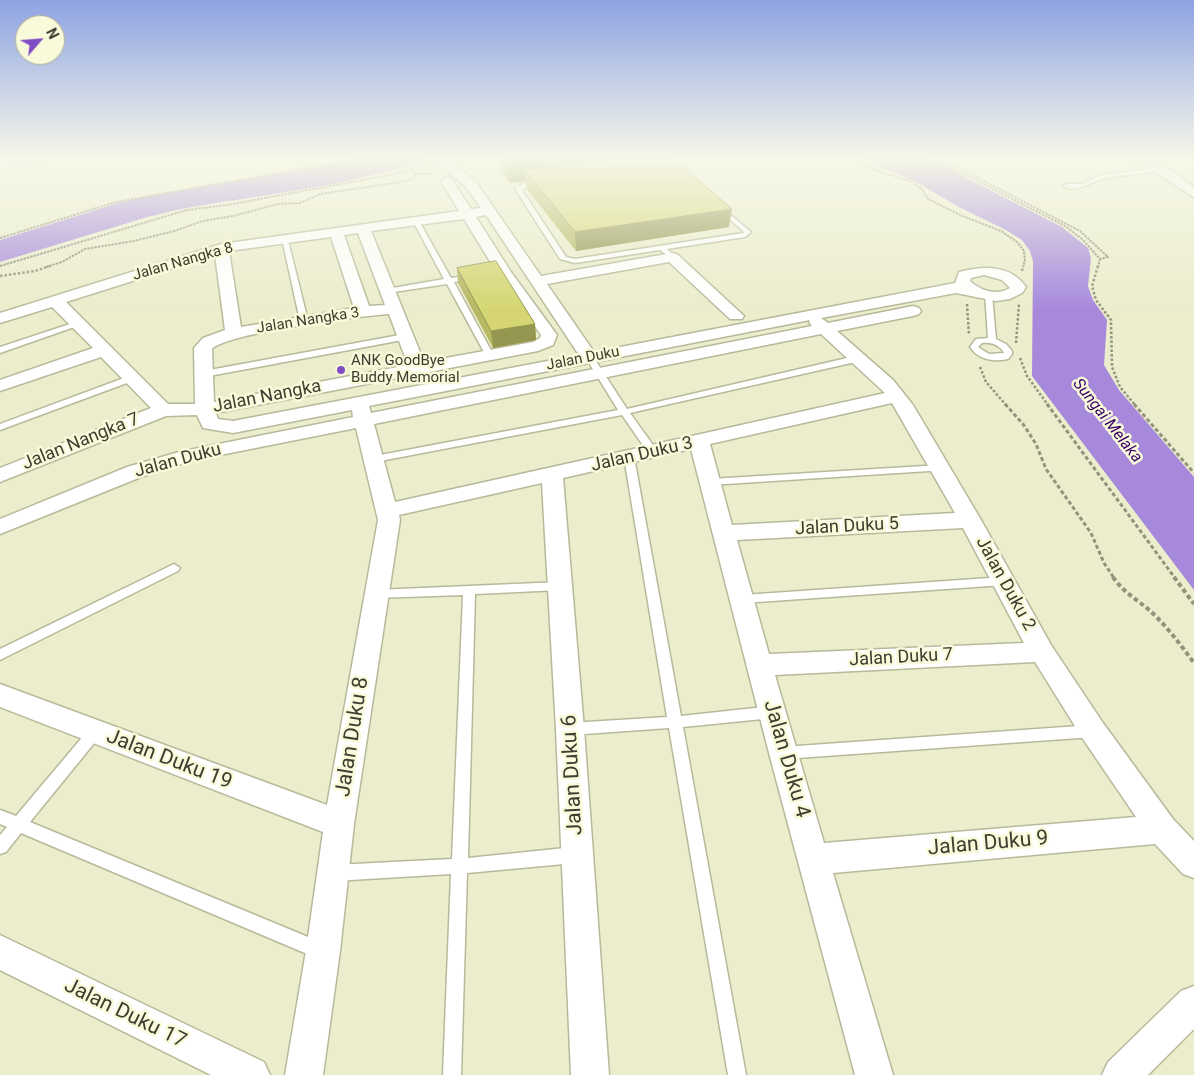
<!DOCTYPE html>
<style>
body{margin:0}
#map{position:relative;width:1194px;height:1075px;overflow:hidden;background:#ebedcd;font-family:Roboto,sans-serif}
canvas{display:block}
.north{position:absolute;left:15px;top:15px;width:50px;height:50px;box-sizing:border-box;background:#f9fada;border:1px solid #aeae96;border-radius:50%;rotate:63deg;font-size:14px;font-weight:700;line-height:20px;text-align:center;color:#3d3d31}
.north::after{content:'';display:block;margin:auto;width:18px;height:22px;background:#7f4cc4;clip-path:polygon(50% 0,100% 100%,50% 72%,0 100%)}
</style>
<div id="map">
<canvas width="1194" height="1075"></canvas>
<div class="north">N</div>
</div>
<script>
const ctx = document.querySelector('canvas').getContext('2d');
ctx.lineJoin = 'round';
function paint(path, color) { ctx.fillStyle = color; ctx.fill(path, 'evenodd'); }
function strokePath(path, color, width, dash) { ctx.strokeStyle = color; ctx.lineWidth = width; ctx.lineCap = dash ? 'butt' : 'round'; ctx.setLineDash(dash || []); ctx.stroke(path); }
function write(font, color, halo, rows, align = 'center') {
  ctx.font = font + ' Roboto,sans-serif'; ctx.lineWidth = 5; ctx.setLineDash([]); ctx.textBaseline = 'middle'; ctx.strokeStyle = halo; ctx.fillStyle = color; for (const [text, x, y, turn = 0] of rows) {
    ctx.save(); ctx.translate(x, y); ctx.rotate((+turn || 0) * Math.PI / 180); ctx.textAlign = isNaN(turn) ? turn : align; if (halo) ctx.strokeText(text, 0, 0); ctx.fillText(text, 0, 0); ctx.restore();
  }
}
paint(new Path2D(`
 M372,158H432C350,187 261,194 176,210L144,218L0,262V240L118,203L150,196Z
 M864,158H928L1062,227L1088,248L1091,258L1088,286L1093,300L1107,320L1104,365L1119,390L1194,477V590L1032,376L1033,261L1030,251L1022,240L1006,230L959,207L914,181L888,170Z`), '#a789dc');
const service = new Path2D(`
 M1160,168L1163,170L1162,171C1143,175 1122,174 1103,179C1090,182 1077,194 1063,186L1066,184H1081L1101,175Z
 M526,182L540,181L543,183L528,186L522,190L566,257L575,259L743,233L744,232L718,209V207L720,206L751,232L745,237L667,249L676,257L672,259L660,250L575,263L560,259L515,189Z
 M416,219L419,221L451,278L473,275L477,277L454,282L493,354L492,356L489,357L485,354L447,284L387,293L383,291L387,289L444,279L413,221Z
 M282,239L288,240L308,321L307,323L300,321Z
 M985,293L992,295L996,339L1006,344L1012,351V354L1008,359C993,362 979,360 970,347L976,339L988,338ZM982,343C991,342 1000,345 1004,353L989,354L978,347Z
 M76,322L83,324L0,353V347Z
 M405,334L409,337L408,339L204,377L200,374L204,371Z
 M590,355L594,358L627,409L860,355L864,358L860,361L630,413L658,452L653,455L649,454L622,415L375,462L370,459L375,456L618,410L586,358Z
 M132,375L136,378L135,380L0,430V424Z
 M629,454L634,457L681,716L773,706L778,708L780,712L778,716L773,718L683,727L746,1075H728L669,728L570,735L565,733L563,729L565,725L570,723L667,717L624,457Z
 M941,465L945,466L946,468L945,470L710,485L705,482L710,479Z
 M174,564L180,568L178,571L0,660V649Z
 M1004,577L1008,578L1010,581L1008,584L1004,585L743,603L739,602L737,599L739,596L743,595Z
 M561,582L565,583L567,586L565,589L561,590L475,594L468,858L575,847L581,850L583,855L581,860L575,863L467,873L461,1075H443L451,874L334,881L328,879L326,873L328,867L334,865L452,859L463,595L376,598L372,597L370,594L372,591L376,590Z
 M1093,725L1098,727L1100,731L1098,735L1093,737L783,759L778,757L776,753L778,749L783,747Z
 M95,726L100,728L102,732L100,736L30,822L325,944L328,950L325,956L319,959L21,833L6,852L0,854V835L7,827L0,824V810L16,816L90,728Z`);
const minor = new Path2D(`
 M1132,158C1156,158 1175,174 1194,187V197Z
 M447,160L451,161L476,182L541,276L672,253L677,254L744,316L742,319H730L669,262L547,284L594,352L955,283L959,272C983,266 1010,264 1026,287L1022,293L1010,299L996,301L956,293L821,318L828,323L913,306L919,308L921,311L919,314L913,316L837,331L893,380L913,405L981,520L1051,645L1103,723L1173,819L1194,841V878L1183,874L1155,844L833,873L893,1075H855L769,753L691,449L563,478L584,729L609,1075H571L556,729L542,483L399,515L400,520L354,824L340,951L323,1075H285L306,951L323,832L0,707V684L327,805L378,520L356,428L190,461L141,477L0,534V519L127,467L179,452L353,417L352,410L233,433L203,428L197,415L166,416L0,482V468L151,408L101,357L0,391V380L93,348L52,307L0,323V313L221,244L459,211L441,181L447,177L451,178L471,209L481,208L467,188L443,167L441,164L443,161ZM486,215L579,355L233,421L218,419L216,413L538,351L553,345L557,335L511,272L476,217ZM464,219L497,273L541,335L540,338L533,342L424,362L371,231ZM358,233L385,305L369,306L344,235ZM331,237L354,308L241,327L229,251ZM215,255L225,330L203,338L194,348L195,404H168L66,302ZM984,275L1002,280L1010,288C997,296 981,291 970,281L971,278ZM389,314L408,365L214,402L212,349C227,333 361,316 389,314ZM810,320L809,322L812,326L371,413L369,406ZM821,334L885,393L395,502L374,424ZM892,403L955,513L732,525L710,444ZM963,528L1024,643L769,654L737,540ZM1035,662L1083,739L1136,817L824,843L775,675Z
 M0,935L264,1062L270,1075H211L0,970Z
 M1194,986V1029L1148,1075H1102L1108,1062L1181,991Z`);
const tertiary = new Path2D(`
 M14,158H45L43,161L0,169V161Z`);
strokePath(service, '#b8b99a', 3);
strokePath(minor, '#b8b99a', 3);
strokePath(tertiary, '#b8b99a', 2);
strokePath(new Path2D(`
 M853,158L871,169L910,181L922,189L928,199L960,215L1001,231L1017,242L1024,251L1025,260L1023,267
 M933,158L1065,226L1082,239L1100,259L1098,267
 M940,158L1080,231L1108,257L1100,259
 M416,174H431
 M0,238L116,202L363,158
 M0,266L187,210L227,205L406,172L424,163
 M46,267L62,262L85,249L134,241L174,231L203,221L233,216L278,204L300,203L320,194L401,182L412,179L416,174L412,168`), '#92937d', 2, [2.5, 1]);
strokePath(new Path2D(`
 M1098,266L1092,286L1096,300L1111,320L1112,367L1120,387L1135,405
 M1022,271L1023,266
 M0,276L35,271L50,266
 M967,304L969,335
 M1016,343L1019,304
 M1020,358L1027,376L1048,405
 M980,367L986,382L1006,405`), '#92937d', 2.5, [2.5, 2]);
strokePath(new Path2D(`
 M1005,404L1023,424L1036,444L1046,469L1091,533L1104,563L1114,578
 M1047,404L1175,578
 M1134,404L1194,473`), '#92937d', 3, [4, 2.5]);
strokePath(new Path2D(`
 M1113,577C1122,591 1136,599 1148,609C1166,625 1180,644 1194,663
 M1174,577L1194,604`), '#92937d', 4, [4.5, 3]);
paint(service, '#fff');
paint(minor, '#fff');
paint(tertiary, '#fff');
const minorBridge = new Path2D(`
 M437,158L447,164`);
strokePath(minorBridge, '#b8b99a', 14, []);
strokePath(minorBridge, '#fff', 13);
paint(new Path2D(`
 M499,158H612L729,227L576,251L526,188V181L510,183L500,171Z
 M457,268L535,324L536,340L493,348L458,283Z`), '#b7b863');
paint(new Path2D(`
 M508,158H612V170L574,164L569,158V176L525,170L526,181L510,183Z
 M732,209L729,227L576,251L575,232Z
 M535,324L536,340L493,348L491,331Z`), '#959650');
const building = new Path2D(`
 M569,158H573L578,163L618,158H672L732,209L575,232L525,170L574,164Z
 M496,261L535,324L491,331L457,268Z`);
paint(building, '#d5d673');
strokePath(building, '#959650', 1);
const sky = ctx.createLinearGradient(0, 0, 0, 309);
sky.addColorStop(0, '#8ea3e3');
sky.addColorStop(0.51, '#f6f7e8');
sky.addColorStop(1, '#f6f7e800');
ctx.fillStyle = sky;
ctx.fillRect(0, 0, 1194, 309);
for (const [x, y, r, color] of [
 [341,370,5,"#7f4cc4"]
]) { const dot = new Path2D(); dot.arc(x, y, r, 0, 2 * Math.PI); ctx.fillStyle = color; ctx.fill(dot); strokePath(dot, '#f9fada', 2); }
write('15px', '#3d3d31', '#f9fada', [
 ["Jalan Nangka 8",183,262,-16],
 ["Jalan Nangka 3",308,321,-9],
 ["Jalan Duku",583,359,-11]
]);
write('15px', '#3d3d31', '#f9fada', [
 ["ANK GoodBye",351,361],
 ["Buddy Memorial",351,378]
], 'left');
write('italic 16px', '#370066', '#f9fada', [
 ["Sungai Melaka",1107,421,52]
]);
write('18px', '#3d3d31', '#f9fada', [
 ["Jalan Nangka",267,397,-11],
 ["Jalan Nangka 7",81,442,-22],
 ["Jalan Duku 3",642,455,-13],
 ["Jalan Duku",178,461,-15],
 ["Jalan Duku 5",847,527,-3],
 ["Jalan Duku 2",1005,584,61],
 ["Jalan Duku 7",901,658,-3]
]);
write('21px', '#3d3d31', '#f9fada', [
 ["Jalan Duku 8",353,737,-81],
 ["Jalan Duku 4",786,759,74],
 ["Jalan Duku 19",169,760,21],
 ["Jalan Duku 6",573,775,-93],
 ["Jalan Duku 9",988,844,-5],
 ["Jalan Duku 17",125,1014,26]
]);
</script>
